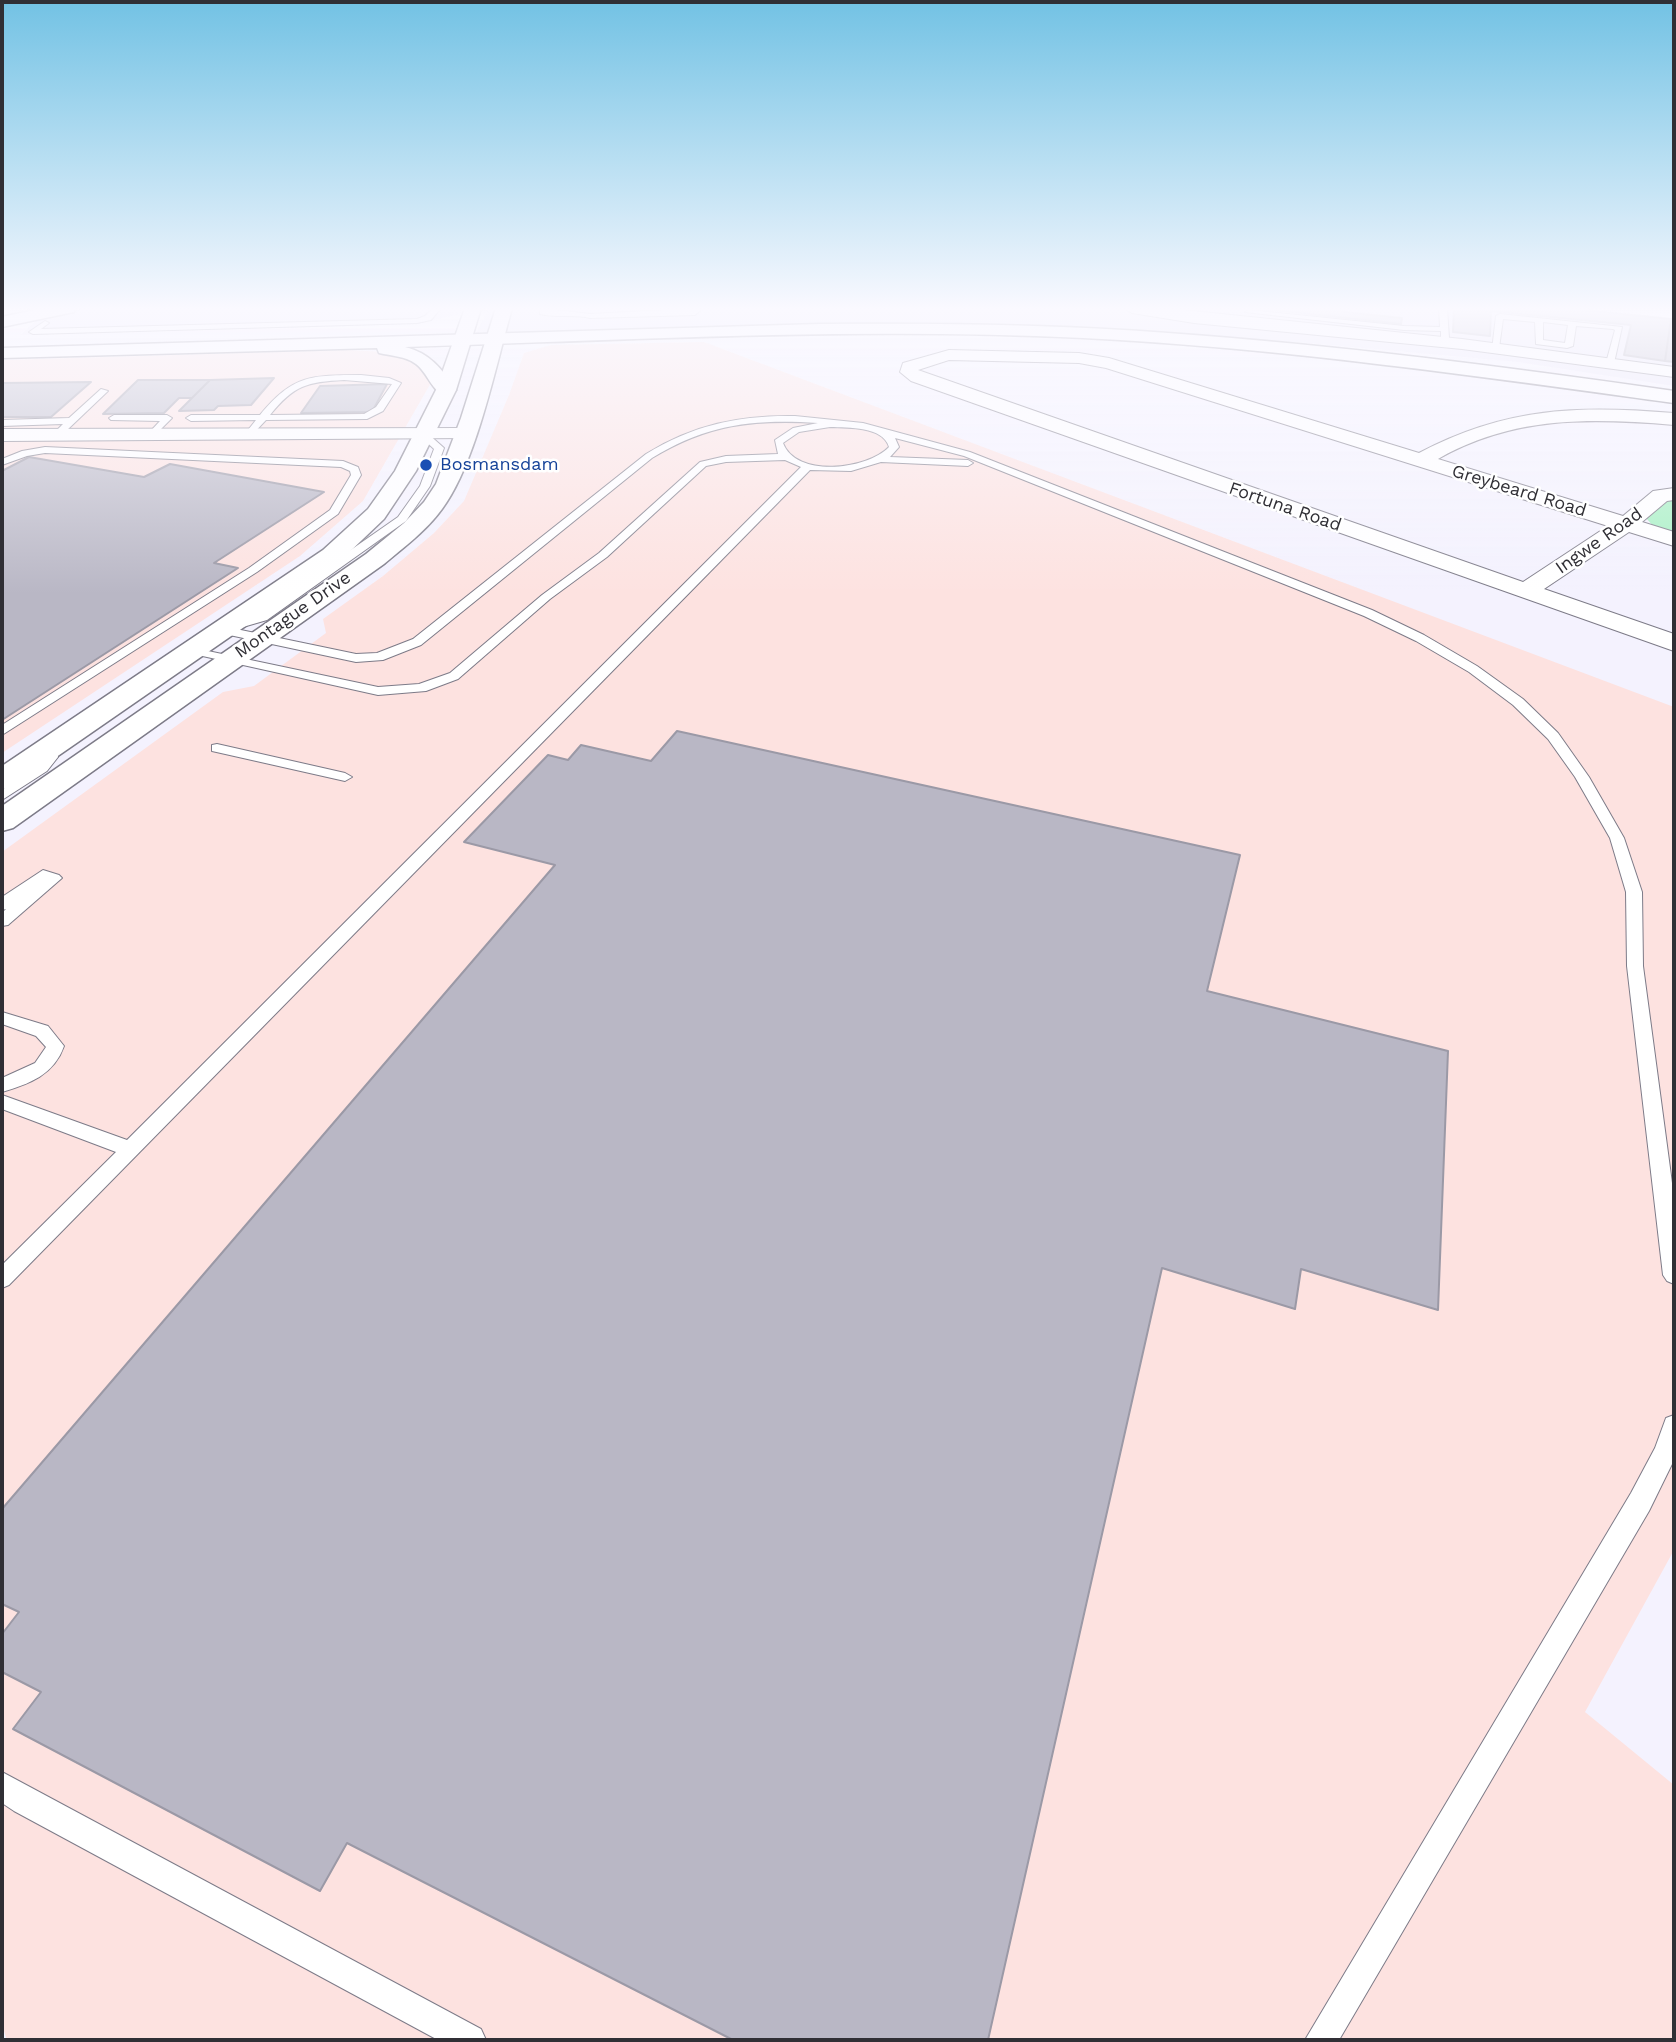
<!DOCTYPE html>
<style>
body{margin:0}
#map{position:relative;width:1676px;height:2042px;overflow:hidden;background:#f4f2fe;font-family:"Work Sans",sans-serif}
canvas{display:block}
.frame{position:absolute;inset:0;border:4px solid #302f35;pointer-events:none}
</style>
<div id="map">
<canvas width="1676" height="2042"></canvas>
<div class="frame"></div>
</div>
<script>
const ctx = document.querySelector('canvas').getContext('2d');
ctx.lineJoin = 'round';
function paint(path, color) { ctx.fillStyle = color; ctx.fill(path, 'evenodd'); }
function strokePath(path, color, width, dash) { ctx.strokeStyle = color; ctx.lineWidth = width; ctx.lineCap = dash ? 'butt' : 'round'; ctx.setLineDash(dash || []); ctx.stroke(path); }
function write(font, color, halo, rows, align = 'center') {
  ctx.font = font + ' "Work Sans",sans-serif'; ctx.lineWidth = 5; ctx.setLineDash([]); ctx.textBaseline = 'middle'; ctx.strokeStyle = halo; ctx.fillStyle = color; for (const [text, x, y, turn = 0] of rows) {
    ctx.save(); ctx.translate(x, y); ctx.rotate((+turn || 0) * Math.PI / 180); ctx.textAlign = isNaN(turn) ? turn : align; if (halo) ctx.strokeText(text, 0, 0); ctx.fillText(text, 0, 0); ctx.restore();
  }
}
paint(new Path2D(`
 M88,308H460L458,314L418,324L20,335L38,319Z
 M489,308H1571L1674,318V386L1518,362L1308,343L1071,327L895,324L476,333Z`), '#e9e6f8');
paint(new Path2D(`
 M704,342L1674,707V1550L1585,1712L1674,1785V2040H7L2,2025V852L223,692L254,686L326,633L323,619L383,576L434,533L464,501L509,395L524,353L551,345Z
 M347,350L388,352L421,363L432,381L363,501L300,556L2,753V360Z`), '#fde2e0');
paint(new Path2D(`
 M1674,499V534L1654,527L1646,518L1666,500Z`), '#a7f0c3');
const building = new Path2D(`
 M1256,308H1345L1344,312L1402,318L1401,324Z
 M1454,308H1565L1671,319L1665,361L1624,355L1631,325L1491,311L1490,336L1453,332Z
 M1671,319H1674V362L1665,361Z
 M274,378L251,405L218,406L214,410L179,411L210,380Z
 M138,380H210L192,398H179L164,413L103,414Z
 M91,382L51,417H2V383Z
 M387,384L372,412L301,413L320,386Z
 M29,457L144,477L170,464L324,492L214,563L238,568L2,720V471Z
 M677,731L1240,855L1207,991L1448,1051L1438,1310L1301,1269L1295,1309L1162,1268L988,2040H733L347,1843L320,1891L13,1729L41,1692L2,1672V1634L19,1612L2,1604V1509L555,865L464,842L548,755L568,760L581,745L651,761Z`);
paint(building, '#b9b7c5');
strokePath(building, '#9b99a6', 2);
const lane = new Path2D(`
 M433,308H441L431,320L417,323L33,334L29,332L45,321L49,323L41,329L417,319L425,316Z
 M540,308L590,314L703,308L695,315L590,318C574,314 557,318 540,314Z
 M1439,308H1447L1449,338L1445,340L1441,338V331L1404,330L1245,312L1249,310L1404,326L1440,327Z
 M1500,314L1622,327L1614,363L1610,365L1606,363L1615,330L1613,329L1576,326L1573,346L1567,348L1536,344L1535,322L1503,319L1499,348L1492,350L1496,316ZM1543,322L1568,325L1565,343L1543,340Z
 M361,375L389,378L401,383L383,411L367,419L266,420L249,438L244,435L256,420L191,421L186,418L191,415H260C293,375 311,375 361,375ZM344,380L392,384L376,407L364,414L270,415C294,385 307,382 344,380Z
 M101,389L108,391L66,431L58,429L63,424L2,426V420L69,418Z
 M114,415H167L172,418L152,438L147,435L160,421L111,420L109,418Z
 M795,416L863,423L970,452L1372,610L1424,635L1477,666L1523,699L1558,733L1589,777L1624,838L1642,892L1643,966L1674,1198V1284L1667,1281L1663,1275L1627,966L1626,892L1610,838L1575,777L1548,739L1513,705L1469,672L1416,641L1364,616L964,456L895,438L899,447L890,457L968,460L973,463L968,466L881,462L851,471L810,470L9,1285L2,1288V1265L116,1152L2,1109V1095L127,1140L801,467L785,460L726,462L706,466L607,557L550,599L458,679L426,691L378,695L189,653V647L378,687L419,684L450,673L542,595L599,553L700,462L726,456L778,454L775,440L793,428L818,423C753,419 708,424 652,458L421,645L383,660L356,662L220,633V627H229L230,623L259,614L398,517L420,486L434,449L420,436V432H426L444,448L430,486L406,521L267,620L236,629L356,654L377,653L413,639L646,454C693,425 739,415 795,416ZM830,427C848,428 883,426 889,447C867,470 796,478 783,443L799,432Z
 M45,447L343,461L358,467L361,475L338,514L257,572L2,735V725L249,568L330,510L351,475L350,471L341,467L45,453L27,456L2,465V459L22,451Z
 M50,744L57,748L58,757L47,771L2,800V790L37,765L44,757L43,748Z
 M217,744L345,773L352,777L345,781L212,751V745Z
 M43,870L59,875L62,878L8,925L2,926V913L6,909L2,910V897Z
 M2,1012L48,1026L64,1046C54,1075 29,1084 2,1092V1078L35,1063L46,1047L36,1036L2,1024Z
 M1674,1415V1460L1649,1511L1339,2040H1305L1631,1493L1655,1448L1666,1418Z
 M2,1772L481,2029L486,2040H438L14,1811L2,1803Z`);
const street = new Path2D(`
 M1124,308H1164L1462,339L1674,367V377L1462,349L1194,323L1132,313Z
 M949,350L1079,353L1109,358L1419,453C1505,407 1579,405 1674,413V425C1590,418 1513,416 1438,459L1623,516L1653,491L1674,488V500L1667,501L1642,522L1674,532V546L1629,532L1544,589L1674,634V651L911,381L900,372L903,363ZM949,360L1079,363L1106,368L1608,526L1523,582L918,370Z
 M465,428L472,430L475,434L472,438L2,441V429Z`);
const secondary = new Path2D(`
 M43,308H76L74,312L2,327V317Z
 M465,308H481L456,390L416,471L384,519L341,560L13,787L2,789V766L323,550L368,509L395,471L436,390Z
 M496,308H512C496,365 476,464 442,509C426,531 404,547 384,564L13,828L2,831V806L366,554L404,523L424,502L436,484L461,418Z`);
const primary = new Path2D(`
 M819,324C935,323 1052,324 1168,333C1338,345 1506,367 1674,391V403C1477,376 1282,348 1083,338C857,327 630,340 405,347C430,353 442,369 456,390L446,396C432,392 428,373 416,364C405,356 392,356 379,353L377,348L2,358V348Z`);
strokePath(lane, '#7d7b88', 2);
strokePath(street, '#7d7b88', 2);
strokePath(secondary, '#7d7b88', 3);
strokePath(primary, '#7d7b88', 3);
paint(lane, '#fff');
paint(street, '#fff');
paint(secondary, '#fff');
paint(primary, '#fff');
const sky = ctx.createLinearGradient(0, 0, 0, 594);
sky.addColorStop(0, '#72c2e4');
sky.addColorStop(0.52, '#faf9ff');
sky.addColorStop(1, '#faf9ff00');
ctx.fillStyle = sky;
ctx.fillRect(0, 0, 1676, 594);
for (const [x, y, r, color] of [
 [426,465,7,"#1a4fb4"]
]) { const dot = new Path2D(); dot.arc(x, y, r, 0, 2 * Math.PI); ctx.fillStyle = color; ctx.fill(dot); strokePath(dot, '#fff', 2.5); }
write('18px', '#164399', '#fff', [
 ["Bosmansdam",440,465]
], 'left');
write('18px', '#302f35', '#fff', [
 ["Greybeard Road",1519,491,17],
 ["Fortuna Road",1285,507,19],
 ["Ingwe Road",1599,541,-35],
 ["Montague Drive",293,615,-35]
]);
</script>
